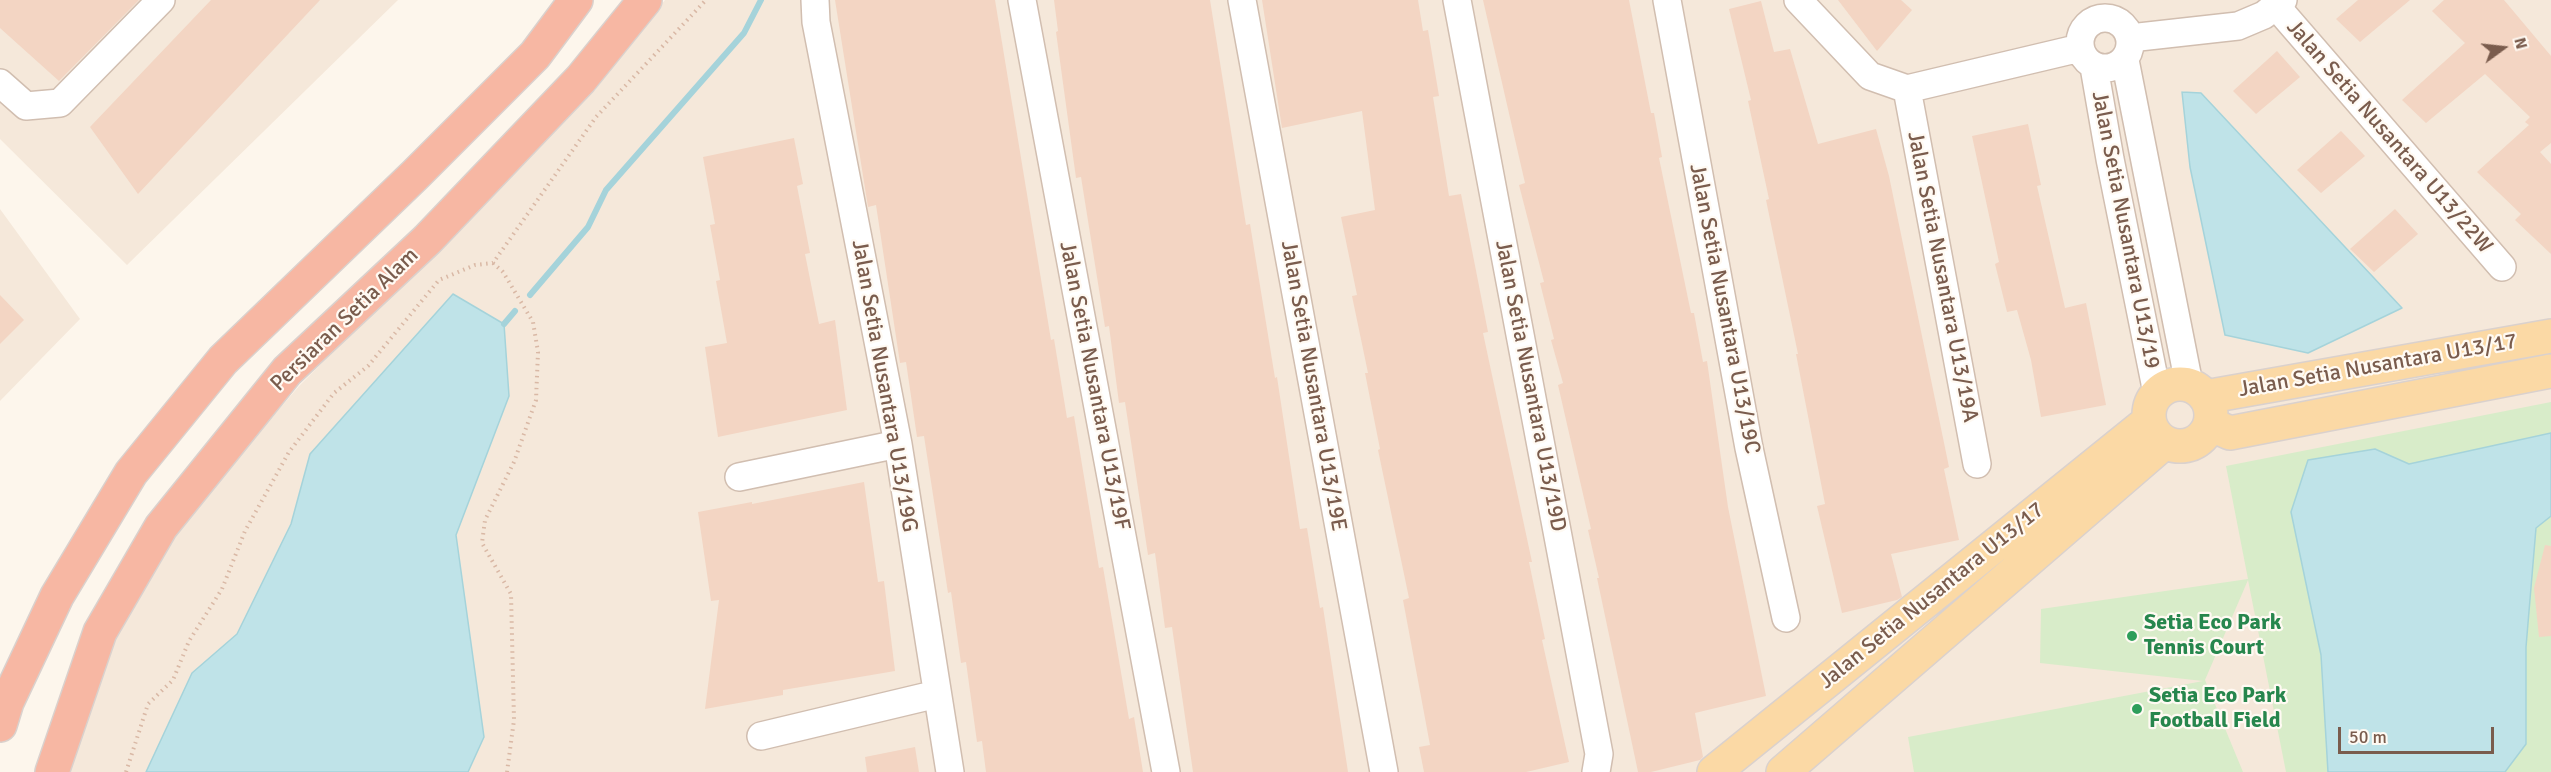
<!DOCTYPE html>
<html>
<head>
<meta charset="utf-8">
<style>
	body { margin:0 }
	#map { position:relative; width:2551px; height:772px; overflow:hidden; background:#fdf6ec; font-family:Signika,sans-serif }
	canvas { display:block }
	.north { position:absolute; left:2473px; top:18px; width:60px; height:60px; -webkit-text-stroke:4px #fffaf3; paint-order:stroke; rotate:75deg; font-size:16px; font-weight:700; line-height:24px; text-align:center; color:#7a5c4d }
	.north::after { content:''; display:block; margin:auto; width:21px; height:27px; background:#7a5c4d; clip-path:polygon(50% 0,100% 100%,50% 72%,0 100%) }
	.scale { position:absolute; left:2338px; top:727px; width:156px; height:27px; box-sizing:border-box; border:3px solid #7a5c4d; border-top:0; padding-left:8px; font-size:18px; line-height:21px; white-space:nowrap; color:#7a5c4d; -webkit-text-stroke:4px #fffaf3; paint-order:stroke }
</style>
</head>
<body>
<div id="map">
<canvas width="2551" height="772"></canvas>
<div class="north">N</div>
<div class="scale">50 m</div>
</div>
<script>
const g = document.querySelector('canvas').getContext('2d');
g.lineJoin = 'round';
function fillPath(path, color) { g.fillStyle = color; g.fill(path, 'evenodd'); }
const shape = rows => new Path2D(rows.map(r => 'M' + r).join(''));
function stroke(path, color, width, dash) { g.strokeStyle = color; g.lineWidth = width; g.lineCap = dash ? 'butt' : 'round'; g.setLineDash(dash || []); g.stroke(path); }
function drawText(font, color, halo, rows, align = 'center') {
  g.font = font + ' Signika,sans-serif'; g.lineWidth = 4.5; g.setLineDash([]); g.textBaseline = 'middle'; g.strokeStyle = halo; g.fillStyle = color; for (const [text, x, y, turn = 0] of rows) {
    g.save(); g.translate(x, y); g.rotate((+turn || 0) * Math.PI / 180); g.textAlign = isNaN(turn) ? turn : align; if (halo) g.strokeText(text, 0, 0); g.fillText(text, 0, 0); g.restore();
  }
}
fillPath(shape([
	[0,0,398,0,127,265,0,139],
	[665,0,2551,0,2551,772,68,772,110,643,172,533,300,385,595,90],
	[0,209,80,319,0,401]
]), '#f5e8da');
fillPath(shape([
	[2551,402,2551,544,2545,618,2551,628,2551,772,2286,772,2248,580,2205,680,2243,772,1914,772,1908,737,2203,681,2040,663,2041,609,2248,579,2226,466]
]), '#d8ecc9');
const water = shape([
	[2182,92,2201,93,2402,308,2308,353,2225,335,2190,167,2182,92],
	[453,294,504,324,509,396,456,535,484,737,468,772,146,772,192,673,237,634,291,524,310,454,453,294],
	[2551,433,2551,516,2536,528,2526,647,2526,744,2505,772,2328,772,2321,655,2291,512,2308,460,2375,449,2409,464,2551,433]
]);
fillPath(water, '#bfe3e8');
stroke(water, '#a5d3da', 1.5);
stroke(shape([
	[530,295,588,227,606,190,744,33,761,0],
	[504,324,515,311]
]), '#a5d3da', 6);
fillPath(shape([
	[0,0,139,0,59,81,0,28],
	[211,0,320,0,138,194,90,127],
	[835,0,995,0,1051,340,1054,339,1067,418,1074,416,1099,568,1103,567,1129,719,1134,717,1143,772,986,772,982,741,977,742,966,662,961,663,951,592,948,593,924,436,917,437,906,362,900,363,876,205,868,207],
	[1054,0,1210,0,1246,225,1250,224,1275,378,1277,377,1300,529,1307,528,1320,608,1323,607,1348,772,1193,772,1172,627,1165,628,1155,553,1148,555,1125,402,1119,403,1109,326,1105,327,1081,177,1076,178,1056,32,1058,31],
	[1262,0,1418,0,1423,31,1428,30,1439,96,1433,97,1449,196,1461,194,1488,332,1483,333,1532,562,1529,562,1545,639,1542,640,1569,762,1526,772,1424,772,1419,747,1430,745,1403,600,1409,598,1378,450,1380,449,1365,373,1368,373,1352,296,1357,295,1341,217,1375,210,1362,111,1282,128],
	[1483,0,1629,0,1651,113,1654,113,1662,157,1659,158,1691,313,1694,313,1703,362,1707,361,1728,507,1766,696,1695,713,1703,757,1700,760,1651,772,1638,772,1597,578,1599,578,1588,530,1591,529,1558,385,1563,383,1551,340,1554,339,1540,283,1544,282,1519,185,1525,183],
	[1838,0,1901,0,1912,10,1877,51],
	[2358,0,2410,0,2360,42,2336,19],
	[2444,0,2504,0,2551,56,2551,143,2540,152,2551,164,2551,254,2515,220,2521,214,2477,172,2529,125,2525,122,2530,117,2485,74,2426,123,2402,100,2465,43,2432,11],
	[1761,1,1774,52,1790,49,1818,144,1876,129,1889,176,1949,467,1944,469,1959,540,1891,554,1902,597,1897,600,1842,613,1817,506,1825,504,1796,354,1798,354,1766,200,1769,199,1748,101,1751,100,1729,9],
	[2277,51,2300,77,2256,114,2233,91],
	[2028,124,2041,185,2037,186,2065,308,2086,303,2106,405,2041,417,2031,360,2017,310,2007,312,1995,264,1999,262,1972,136],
	[2341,131,2365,156,2321,193,2297,170],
	[794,138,803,184,797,186,810,253,805,254,819,324,835,320,847,410,718,437,705,347,727,343,716,281,720,280,710,225,715,224,703,157],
	[2395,209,2418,234,2374,272,2350,249],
	[0,295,24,320,0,344],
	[864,482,878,582,884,581,895,671,783,690,783,695,705,709,719,600,711,601,698,512,752,502,752,504],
	[2545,545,2551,546,2551,636,2539,637,2534,588],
	[915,747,919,772,867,772,865,757]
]), '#f3d5c3');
const minor = shape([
	[815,0,816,22,898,444,950,772],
	[1022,0,1166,772],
	[1242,0,1384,772],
	[1457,0,1599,754,1596,772],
	[1667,0,1749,448,1786,618],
	[1798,0,1870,76,1907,89,2080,48],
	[2276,6,2502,267],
	'2080 43a25 25 0 1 1 50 0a25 25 0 1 1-50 0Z',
	[2130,38,2238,26,2264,15,2283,0],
	[2125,60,2189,384],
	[2094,67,2110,159,2157,393],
	[0,83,26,106,60,103,161,0],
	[1907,89,1977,464],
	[739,477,898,444],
	[761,736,937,694]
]);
const major = shape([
	'2149 415a31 31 0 1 1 62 0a31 31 0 1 1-62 0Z',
	[2205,397,2551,336],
	[2210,424,2230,433,2551,371],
	[1714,772,2149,421],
	[1783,772,2165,442]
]);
const highway = shape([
	[0,725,7,702,57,596,131,473,223,360,415,175,535,55,576,0],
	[52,772,100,632,161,527,287,371,427,240,581,79,645,0]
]);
stroke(minor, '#d1beb0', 30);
stroke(major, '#dad1cd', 36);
stroke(highway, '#dad1cd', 36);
stroke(shape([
	[493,263,503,272,533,322,538,352,536,400,514,462,485,520,482,543,511,594,514,720,507,772],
	[126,772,148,704,173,680,189,641,222,589,245,531,289,452,334,393,368,366,439,280,475,265,493,263,596,117,706,0]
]), '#d9b8a5', 4, [1.5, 4.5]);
stroke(minor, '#fff', 27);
stroke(major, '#fbd9a5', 33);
stroke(highway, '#f7b7a3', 33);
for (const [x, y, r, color] of [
	[2132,636,6,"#2e9e5b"],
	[2137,709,6,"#2e9e5b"]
]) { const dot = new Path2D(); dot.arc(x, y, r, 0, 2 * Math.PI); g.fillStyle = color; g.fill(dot); stroke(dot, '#fffaf3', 2); }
drawText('22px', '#7a5c4d', '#fffaf3', [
	["Jalan Setia Nusantara U13/22W",2389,137,49],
	["Jalan Setia Nusantara U13/19",2125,230,79],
	["Jalan Setia Nusantara U13/19A",1942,277,79],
	["Jalan Setia Nusantara U13/19C",1724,309,79],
	["Persiaran Setia Alam",345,320,-44],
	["Jalan Setia Nusantara U13/17",2378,366,-10],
	["Jalan Setia Nusantara U13/19G",884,386,80],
	["Jalan Setia Nusantara U13/19F",1094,386,79],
	["Jalan Setia Nusantara U13/19E",1313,386,80],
	["Jalan Setia Nusantara U13/19D",1530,386,79],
	["Jalan Setia Nusantara U13/17",1932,596,-39]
]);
drawText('bold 22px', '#27864d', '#fffaf3', [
	["Setia Eco Park",2144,623],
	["Tennis Court",2144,648],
	["Setia Eco Park",2149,696],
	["Football Field",2149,721]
], 'left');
</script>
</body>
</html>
